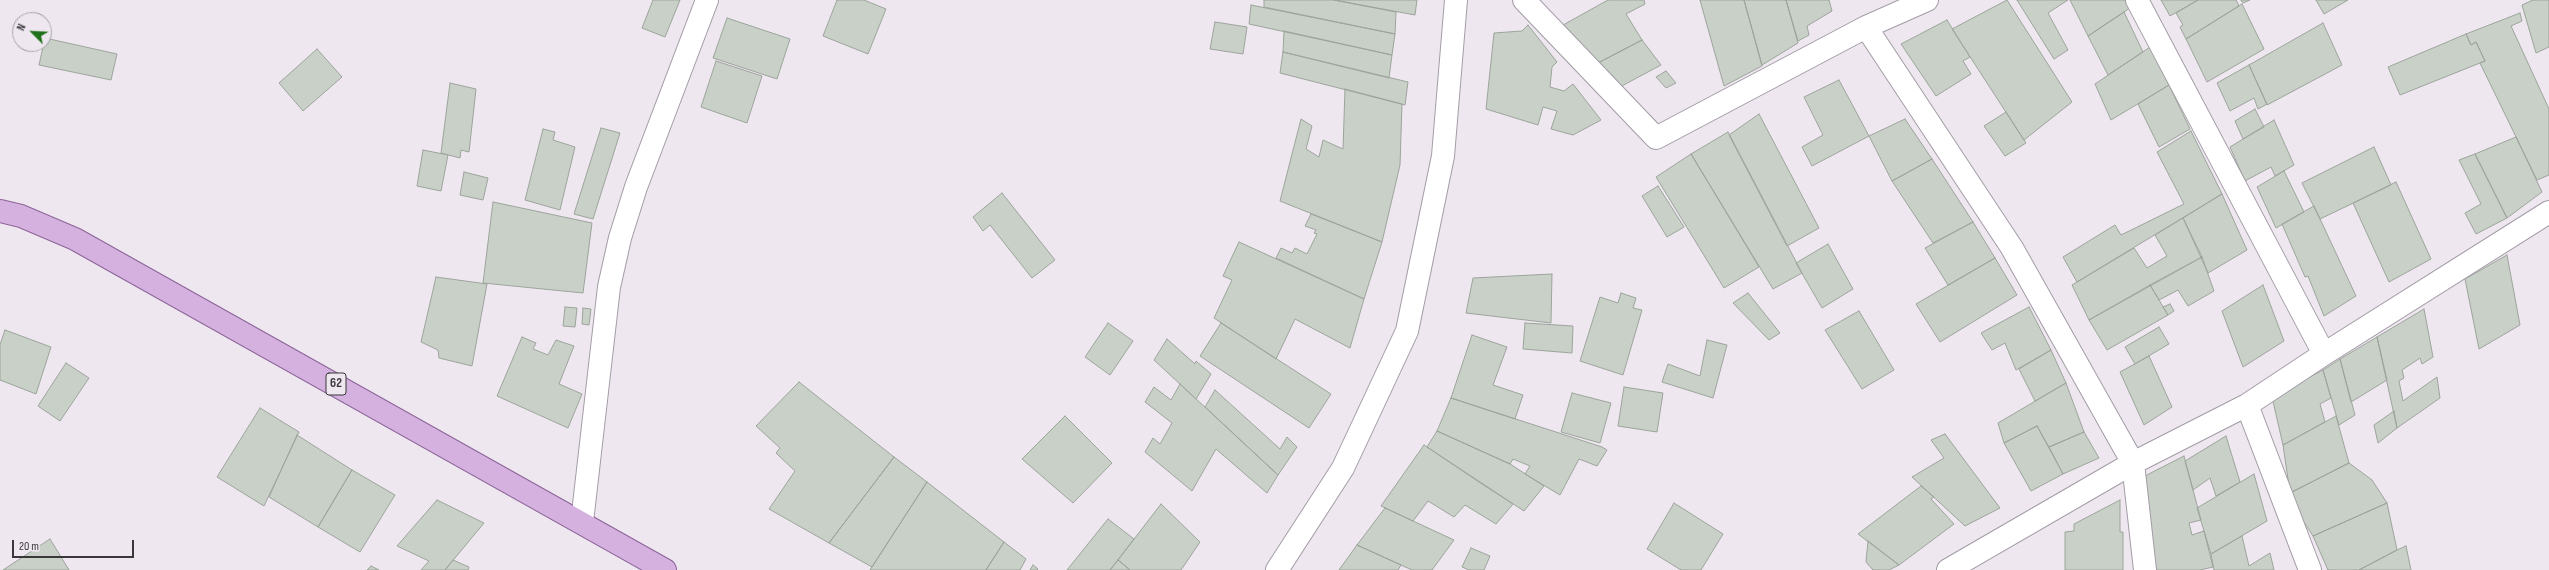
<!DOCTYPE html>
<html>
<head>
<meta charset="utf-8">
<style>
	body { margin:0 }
	#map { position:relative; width:2549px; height:570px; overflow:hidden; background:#eee7f0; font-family:"Sofia Sans Condensed",sans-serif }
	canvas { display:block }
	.north { position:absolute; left:12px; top:12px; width:40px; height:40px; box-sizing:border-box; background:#eee7f0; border:1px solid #a6a1a8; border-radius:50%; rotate:294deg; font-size:11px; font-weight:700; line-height:16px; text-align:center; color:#3a373b }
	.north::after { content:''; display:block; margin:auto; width:14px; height:18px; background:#1f721b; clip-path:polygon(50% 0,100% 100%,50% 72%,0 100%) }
	.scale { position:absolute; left:12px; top:540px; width:122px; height:18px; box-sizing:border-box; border:2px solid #3a373b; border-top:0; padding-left:5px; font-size:12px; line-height:14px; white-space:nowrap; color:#3a373b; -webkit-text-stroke:3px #eee7f0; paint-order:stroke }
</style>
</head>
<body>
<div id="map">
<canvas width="2549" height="570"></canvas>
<div class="north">N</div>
<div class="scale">20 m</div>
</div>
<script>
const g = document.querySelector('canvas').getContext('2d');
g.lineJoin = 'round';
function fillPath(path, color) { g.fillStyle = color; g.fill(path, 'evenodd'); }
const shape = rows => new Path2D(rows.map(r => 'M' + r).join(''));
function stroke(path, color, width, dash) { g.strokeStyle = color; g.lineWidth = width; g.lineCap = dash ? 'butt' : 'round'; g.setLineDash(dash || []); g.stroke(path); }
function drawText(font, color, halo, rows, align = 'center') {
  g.font = font + ' "Sofia Sans Condensed",sans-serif'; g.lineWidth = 3; g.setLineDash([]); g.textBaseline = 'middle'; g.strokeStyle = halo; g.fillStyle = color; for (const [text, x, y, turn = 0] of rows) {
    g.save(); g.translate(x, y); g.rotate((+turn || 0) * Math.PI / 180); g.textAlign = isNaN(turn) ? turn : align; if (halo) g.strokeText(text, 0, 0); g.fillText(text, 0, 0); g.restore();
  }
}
const building = shape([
	[653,0,680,0,665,37,642,28,653,0],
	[837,0,864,0,886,9,868,54,823,36,837,0],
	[1264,0,1334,0,1396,12,1395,34,1264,7,1264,0],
	[1334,0,1417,0,1415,15,1334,0],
	[1608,0,1644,0,1645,4,1626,14,1642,40,1596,64,1563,25,1608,0],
	[1700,0,1744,0,1762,66,1724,86,1700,0],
	[1744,0,1786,0,1798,43,1762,65,1744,0],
	[1786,0,1829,0,1832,11,1807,26,1809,35,1798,41,1786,0],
	[2007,0,2072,102,2024,140,1952,29,2007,0],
	[2017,0,2068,0,2048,13,2068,50,2054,59,2017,0],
	[2070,0,2125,0,2130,8,2088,36,2070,0],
	[2161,0,2198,0,2170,16,2161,0],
	[2198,0,2236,0,2239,6,2186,39,2180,27,2183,25,2176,13,2198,0],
	[2241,0,2250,0,2243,3,2241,0],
	[2316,0,2348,0,2324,14,2316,0],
	[2533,0,2549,0,2549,47,2536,53,2522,5,2533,0],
	[2242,4,2264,49,2207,82,2186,39,2242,4],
	[1251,5,1395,34,1392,55,1249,24,1251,5],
	[2124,12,2143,52,2108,75,2088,36,2124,12],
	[2520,13,2522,21,2511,26,2549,109,2549,175,2537,180,2480,63,2485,61,2476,42,2471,45,2466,34,2520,13],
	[727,18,790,39,777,79,713,58,727,18],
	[1947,20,1970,57,1963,61,1971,74,1936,96,1901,44,1947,20],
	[1215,22,1247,27,1243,54,1210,49,1215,22],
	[2323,23,2342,65,2267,105,2249,65,2323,23],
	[1528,25,1557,62,1552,67,1550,87,1564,91,1573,84,1601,120,1573,135,1551,129,1557,111,1543,107,1538,125,1486,109,1494,33,1522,31,1528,25],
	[1284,31,1392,55,1389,78,1283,52,1284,31],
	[2466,34,2471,45,2476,42,2485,61,2400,95,2388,67,2466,34],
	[45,38,117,54,111,80,39,65,45,38],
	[1642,40,1661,65,1618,88,1598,63,1642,40],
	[2150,47,2169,85,2111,120,2095,84,2150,47],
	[317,49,342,77,303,111,279,83,317,49],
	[1283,52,1408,82,1405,105,1280,73,1283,52],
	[716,61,762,76,747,123,701,107,716,61],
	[2249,65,2267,104,2258,109,2254,98,2230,111,2217,83,2249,65],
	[1666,71,1676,83,1666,88,1656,77,1666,71],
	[1839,80,1869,136,1812,166,1802,147,1823,135,1804,97,1839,80],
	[450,83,476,89,469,152,461,150,460,158,441,153,450,83],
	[2169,85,2190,129,2159,147,2138,104,2169,85],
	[1345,89,1402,104,1400,165,1382,242,1280,201,1301,119,1312,126,1306,149,1319,157,1323,140,1343,149,1345,89],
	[2255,109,2264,127,2243,139,2235,121,2255,109],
	[2006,112,2026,143,2005,156,1984,126,2006,112],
	[1759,114,1819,228,1787,246,1729,135,1759,114],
	[1905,119,1932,159,1892,181,1869,136,1905,119],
	[2274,120,2294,165,2275,176,2271,167,2245,181,2230,147,2274,120],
	[601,128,620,133,593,219,574,214,601,128],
	[543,129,555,132,553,140,575,147,560,210,525,200,543,129],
	[2191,131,2222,194,2077,282,2063,257,2115,225,2121,235,2184,204,2157,152,2191,131],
	[1728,132,1802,273,1773,289,1691,154,1728,132],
	[2516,137,2542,192,2507,218,2475,154,2516,137],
	[2374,147,2391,185,2320,219,2302,183,2374,147],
	[423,150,448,155,441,191,417,186,423,150],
	[1691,154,1759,267,1724,288,1656,177,1691,154],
	[2475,154,2507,218,2476,234,2465,213,2481,204,2459,160,2475,154],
	[1932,159,1973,222,1933,243,1892,181,1932,159],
	[2284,171,2304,212,2276,228,2257,187,2284,171],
	[464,172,488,178,483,200,460,195,464,172],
	[2396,182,2431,259,2389,282,2353,203,2396,182],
	[1658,186,1684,227,1667,237,1642,196,1658,186],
	[1002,193,1055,260,1032,278,990,225,983,231,973,217,1002,193],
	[2222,194,2247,250,2208,273,2183,218,2222,194],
	[493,202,592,223,583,293,483,283,493,202],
	[2314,206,2356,296,2324,316,2308,276,2305,277,2282,224,2314,206],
	[1311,214,1382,242,1364,299,1276,258,1281,248,1292,253,1295,248,1307,254,1317,234,1314,233,1316,230,1305,226,1311,214],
	[2183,218,2202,257,2089,320,2072,285,2134,248,2147,268,2167,256,2155,235,2183,218],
	[1973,222,1995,258,1948,285,1925,248,1973,222],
	[1239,242,1364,299,1350,348,1295,319,1276,359,1214,318,1232,280,1223,276,1239,242],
	[1828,244,1853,289,1822,308,1796,263,1828,244],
	[2507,255,2520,325,2479,349,2465,279,2507,255],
	[2202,257,2214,291,2188,306,2178,290,2159,300,2150,285,2202,257],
	[1995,258,2017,295,1940,342,1916,304,1995,258],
	[1552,274,1551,323,1466,313,1473,278,1552,274],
	[436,277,487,284,472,366,439,358,438,350,421,342,436,277],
	[2150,285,2168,315,2107,350,2089,320,2150,285],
	[2263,285,2284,341,2243,367,2222,311,2263,285],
	[1621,293,1636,298,1633,308,1642,310,1623,375,1580,361,1600,297,1618,303,1621,293],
	[1748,293,1780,333,1769,340,1733,303,1748,293],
	[2170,304,2174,311,2168,315,2163,307,2170,304],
	[565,307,577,308,575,327,563,326,565,307],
	[2029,307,2051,350,2016,370,2005,343,1992,350,1981,333,2029,307],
	[583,308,591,309,589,325,582,324,583,308],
	[2424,309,2433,357,2422,364,2420,358,2402,370,2404,378,2399,381,2403,401,2437,377,2440,398,2397,428,2377,337,2424,309],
	[1859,311,1894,370,1862,389,1825,330,1859,311],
	[1108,323,1133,341,1110,375,1085,357,1108,323],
	[1221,323,1331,394,1309,428,1200,356,1221,323],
	[1525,323,1573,326,1572,353,1523,349,1525,323],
	[2159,327,2169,344,2135,364,2125,347,2159,327],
	[5,330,51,347,36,394,0,380,0,345,5,330],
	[1472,335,1507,347,1493,385,1523,395,1515,419,1451,398,1472,335],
	[522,337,536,343,533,349,548,355,556,340,574,346,559,384,582,394,568,428,497,396,522,337],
	[2377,337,2387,380,2351,402,2340,359,2377,337],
	[1167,339,1195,364,1196,361,1211,374,1196,399,1154,360,1167,339],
	[1707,340,1727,345,1713,398,1662,382,1668,364,1700,376,1707,340],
	[2051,350,2066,383,2035,401,2019,369,2051,350],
	[2149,356,2172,407,2144,425,2120,372,2149,356],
	[2340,359,2355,415,2339,425,2323,370,2340,359],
	[66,363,89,378,60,421,38,406,66,363],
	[2323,370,2331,398,2320,404,2325,422,2283,445,2272,397,2323,370],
	[799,382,894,457,829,543,769,509,795,471,776,453,780,448,756,426,799,382],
	[2066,383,2084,432,2049,447,2037,426,2004,443,1998,423,2066,383],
	[1180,384,1278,475,1267,493,1216,449,1192,491,1145,452,1153,438,1160,444,1172,423,1145,402,1154,387,1171,400,1180,384],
	[1624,387,1663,393,1657,432,1618,426,1624,387],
	[1215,390,1280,449,1287,437,1297,447,1278,475,1205,407,1215,390],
	[1572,393,1611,403,1600,443,1561,432,1572,393],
	[1451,398,1602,447,1607,450,1597,466,1579,459,1560,495,1525,474,1530,466,1513,459,1510,464,1437,431,1451,398],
	[260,408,299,432,264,506,217,477,260,408],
	[2394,411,2397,428,2378,443,2374,425,2394,411],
	[1065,416,1112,463,1073,503,1022,459,1065,416],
	[2336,416,2349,463,2290,493,2283,445,2336,416],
	[2037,426,2063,474,2031,491,2004,443,2037,426],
	[1437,431,1510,464,1544,486,1524,511,1427,447,1437,431],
	[2084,432,2099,458,2063,474,2049,447,2084,432],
	[1945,434,2000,508,1965,526,1912,477,1944,458,1931,440,1945,434],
	[297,435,352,470,318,527,269,497,297,435],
	[2226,436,2240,482,2216,496,2210,478,2193,490,2185,461,2226,436],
	[1424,445,1482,484,1513,504,1496,524,1465,505,1454,517,1428,501,1413,521,1381,506,1424,445],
	[2184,456,2201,520,2189,523,2192,535,2204,531,2213,567,2200,570,2151,570,2141,478,2184,456],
	[894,457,927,482,872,567,829,543,894,457],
	[2349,463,2372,480,2387,503,2313,536,2286,495,2349,463],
	[352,470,395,495,360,552,318,527,352,470],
	[2254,474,2267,521,2211,554,2197,508,2254,474],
	[927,482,1004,542,986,570,870,570,927,482],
	[1921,486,1934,497,1931,499,1954,524,1899,565,1858,534,1921,486],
	[437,500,484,523,445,570,421,570,429,561,397,546,437,500],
	[2120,500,2120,532,2123,532,2123,570,2065,570,2065,532,2074,531,2074,524,2120,500],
	[1674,503,1723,534,1701,570,1681,570,1647,549,1674,503],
	[2387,503,2397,550,2359,570,2328,570,2313,536,2387,503],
	[1161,504,1200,542,1181,570,1130,570,1118,560,1161,504],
	[1385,508,1454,540,1432,570,1412,570,1357,545,1385,508],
	[1108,519,1134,539,1110,570,1067,570,1108,519],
	[2242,536,2249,566,2270,553,2274,570,2214,570,2211,554,2242,536],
	[50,539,69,570,3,570,50,539],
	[1868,541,1899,565,1889,570,1873,570,1866,562,1868,541],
	[1004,542,1026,559,1020,570,986,570,1004,542],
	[1357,545,1401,565,1398,570,1339,570,1357,545],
	[2406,546,2411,570,2359,570,2397,550,2406,546],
	[1471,548,1490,556,1484,570,1469,570,1462,567,1471,548],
	[453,560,469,567,468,570,445,570,453,560],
	[1118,560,1130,570,1110,570,1118,560],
	[1033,565,1038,569,1037,570,1030,570,1033,565],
	[371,566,379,570,367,570,371,566]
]);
fillPath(building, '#c8d0c7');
stroke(building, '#9ca49b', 1);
const minor = shape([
	[1524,0,1656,138,1866,27,1927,0],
	[2137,0,2324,354],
	[1866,27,2012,248,2133,463,2145,570],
	[2247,405,2310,570],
	[582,522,609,287,620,238,636,187,707,0],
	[1277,570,1343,468,1407,331,1443,156,1456,0],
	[1948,570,2133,463,2247,405,2324,354,2549,212]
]);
const primary = shape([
	[0,211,21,216,75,239,665,570]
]);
stroke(minor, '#a39ca6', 24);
stroke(primary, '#8c6498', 24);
stroke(minor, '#fff', 22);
stroke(primary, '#d4b1df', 22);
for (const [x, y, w] of [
	[336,384,20]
]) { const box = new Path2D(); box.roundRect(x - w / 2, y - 11, w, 22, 3); g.fillStyle = '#eee7f0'; g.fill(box); stroke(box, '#3a373b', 1); }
drawText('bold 13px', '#3a373b', null, [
	["62",336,384]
]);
</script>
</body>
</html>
